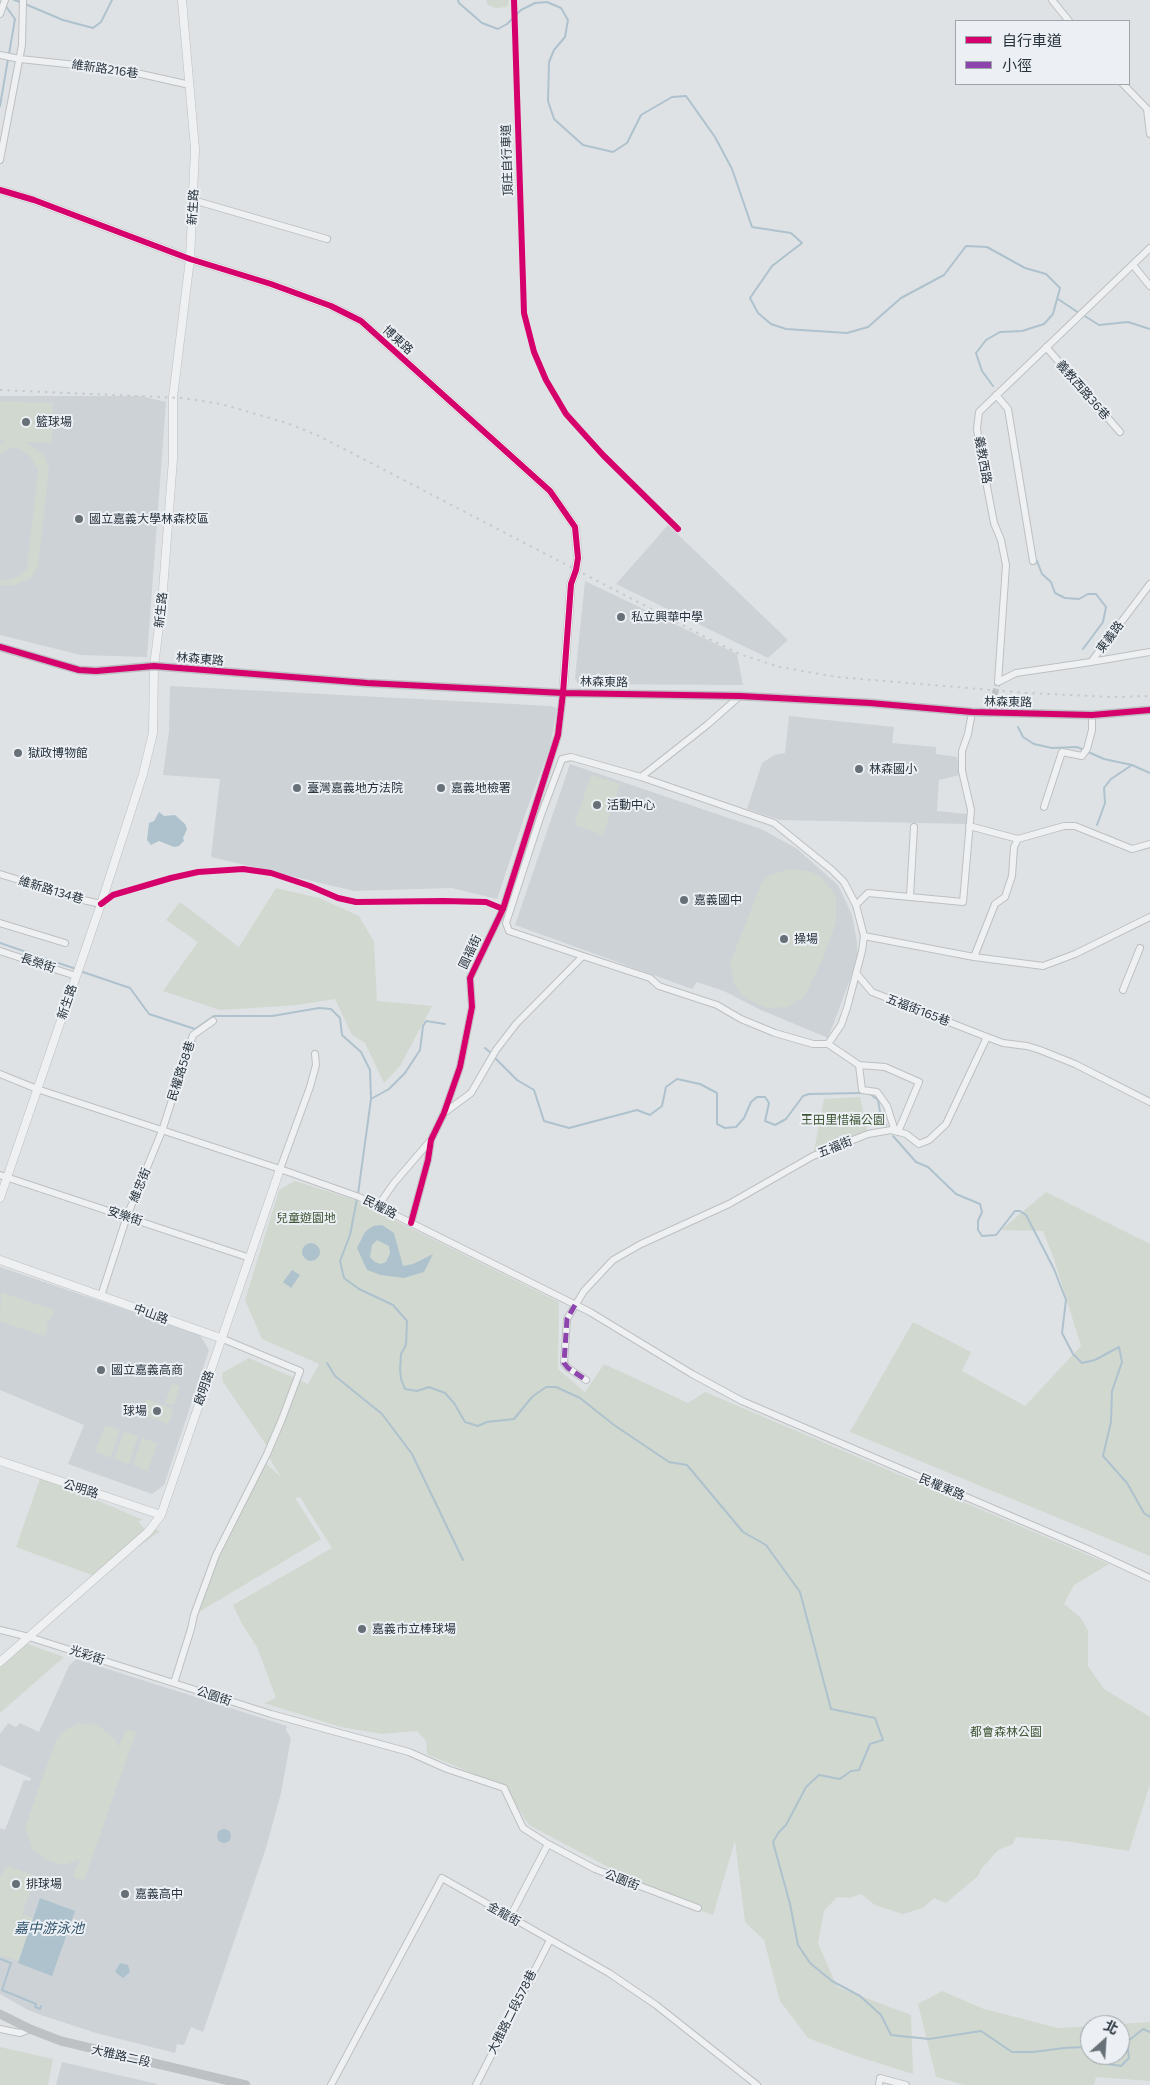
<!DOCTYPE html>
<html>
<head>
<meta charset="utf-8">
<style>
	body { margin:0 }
	#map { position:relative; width:1150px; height:2085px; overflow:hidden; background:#dfe2e4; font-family:Commissioner,"Noto Sans TC",sans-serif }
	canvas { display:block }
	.legend { position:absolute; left:955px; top:20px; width:175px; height:65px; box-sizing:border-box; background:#ecf0f4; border:1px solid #9da4aa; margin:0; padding:6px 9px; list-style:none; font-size:15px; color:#27323c }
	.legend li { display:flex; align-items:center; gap:10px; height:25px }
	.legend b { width:25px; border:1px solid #9da4aa }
	.north { position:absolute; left:1080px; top:2015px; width:50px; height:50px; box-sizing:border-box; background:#ecf0f4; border:1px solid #9da4aa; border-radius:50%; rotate:26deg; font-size:14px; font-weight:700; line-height:20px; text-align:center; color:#27323c }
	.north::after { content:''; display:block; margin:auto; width:18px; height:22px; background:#677077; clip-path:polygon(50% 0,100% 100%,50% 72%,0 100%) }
</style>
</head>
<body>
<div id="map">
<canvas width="1150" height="2085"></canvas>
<ul class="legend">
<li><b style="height:6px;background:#d6006c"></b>自行車道</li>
<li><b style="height:6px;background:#8e44ad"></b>小徑</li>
</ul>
<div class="north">北</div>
</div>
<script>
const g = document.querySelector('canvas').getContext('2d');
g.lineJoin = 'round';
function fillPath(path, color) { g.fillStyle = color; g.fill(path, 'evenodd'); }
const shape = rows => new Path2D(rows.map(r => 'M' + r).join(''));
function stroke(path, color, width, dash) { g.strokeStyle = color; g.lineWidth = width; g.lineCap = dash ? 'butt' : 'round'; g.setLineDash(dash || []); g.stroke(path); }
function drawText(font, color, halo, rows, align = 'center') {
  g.font = font + ' Commissioner,"Noto Sans TC",sans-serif'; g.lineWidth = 4; g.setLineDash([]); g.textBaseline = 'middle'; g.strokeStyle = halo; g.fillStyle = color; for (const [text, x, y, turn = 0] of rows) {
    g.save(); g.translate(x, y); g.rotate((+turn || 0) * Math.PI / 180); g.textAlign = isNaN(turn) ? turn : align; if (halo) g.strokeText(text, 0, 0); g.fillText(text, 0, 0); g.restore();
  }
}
fillPath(shape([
	[0,396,140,396,166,402,147,657,81,655,0,635],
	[668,525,788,640,768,658,616,584],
	[585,581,737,654,743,685,578,684,575,678],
	[170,686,551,706,557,708,550,747,526,812,497,899,452,888,354,891,211,857,220,779,163,775,169,731],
	[789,716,894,727,892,743,936,747,936,754,957,757,960,775,939,780,937,811,967,814,967,824,780,820,747,809,762,763,774,755,785,753],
	[570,764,761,829,796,848,838,885,852,915,857,942,857,961,828,1038,761,1010,724,991,697,982,692,989,515,925],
	[0,1267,200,1335,209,1350,164,1485,152,1494,68,1464,84,1425,0,1390],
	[76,1659,287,1726,286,1730,291,1738,281,1793,266,1848,203,2032,191,2027,184,2045,177,2044,175,2053,96,2033,44,2016,28,2010,0,1994,0,1828,5,1830,24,1780,30,1781,31,1778,0,1765,0,1734,8,1723,16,1727,20,1723,39,1732,69,1666],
	[62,2062,157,2084,157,2085,56,2085]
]), '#cdd2d7');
fillPath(shape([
	[486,0,509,0,507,7,496,8,488,5],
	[0,401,53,403,52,443,26,442,44,454,49,469,38,567,32,577,14,586,0,585,0,580,4,581,21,575,27,568,38,470,29,455,17,448,11,447,0,455,0,444,5,441,0,440],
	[591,775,620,784,603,835,574,825],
	[789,869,812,872,821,877,831,889,836,899,836,922,823,958,805,996,788,1007,767,1008,751,1001,739,992,733,981,730,963,762,882,769,875],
	[276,888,319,898,359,916,374,942,377,1001,432,1006,400,1066,384,1083,365,1043,352,1035,335,999,297,1005,220,1010,163,991,198,942,166,920,180,902,239,947],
	[860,1097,868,1134,813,1156,824,1099],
	[295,1181,352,1199,559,1302,558,1369,585,1392,604,1364,688,1403,705,1392,1109,1564,1074,1585,1064,1604,1081,1618,1088,1631,1088,1666,1104,1689,1150,1717,1150,1784,1129,1851,1065,1841,1016,1837,1013,1844,998,1850,982,1868,978,1876,946,1903,934,1898,923,1908,903,1914,875,1905,861,1894,849,1898,837,1897,824,1911,818,1943,837,1987,911,2015,913,2074,853,2055,808,2038,780,2001,764,1940,745,1922,735,1841,713,1915,663,1896,529,1825,504,1787,427,1754,426,1741,417,1731,382,1734,341,1727,264,1703,276,1698,257,1647,242,1624,233,1605,332,1548,300,1497,295,1498,321,1539,194,1615,220,1548,263,1461,281,1477,267,1454,269,1449,223,1382,222,1373,249,1358,308,1384,319,1364,262,1339,245,1300,279,1190],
	[1046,1192,1150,1244,1150,1556,850,1432,913,1322,971,1352,962,1371,1025,1406,1081,1346,1054,1259,1043,1231,1001,1230],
	[1,1292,55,1310,51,1320,46,1322,48,1326,45,1336,0,1321],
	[172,1384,180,1386,174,1405,165,1403],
	[146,1399,174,1409,168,1424,141,1414],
	[105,1425,120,1430,110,1458,95,1452],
	[124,1431,138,1436,129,1464,114,1459],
	[142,1438,157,1443,148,1471,133,1465],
	[41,1476,143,1520,138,1521,147,1532,151,1528,160,1531,97,1577,16,1547],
	[25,1643,64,1657,0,1713,0,1665],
	[81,1723,95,1725,102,1728,116,1740,119,1747,126,1729,136,1732,84,1881,73,1877,79,1860,63,1865,45,1859,32,1849,25,1827,56,1740,67,1728],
	[9,1866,36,1876,22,1914,33,1918,19,1961,0,1955,0,1878,4,1868],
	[942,1991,984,2009,1058,2028,1090,2026,1090,2055,1120,2055,1120,2025,1107,2025,1150,2022,1150,2081,1096,2077,1094,2085,965,2085,936,2077,918,2004],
	[0,2047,53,2059,48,2085,0,2085]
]), '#d1d8cf');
fillPath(shape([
	[159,812,164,816,175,815,185,824,187,829,183,838,184,841,179,846,174,847,159,841,151,845,147,840,149,823,154,821],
	[382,1225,394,1233,403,1266,413,1264,433,1254,424,1272,404,1278,381,1275,367,1270,357,1248,365,1232,373,1226],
	[377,1240,389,1246,390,1253,386,1262,381,1264,375,1262,370,1257,372,1245],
	'302 1252a9 9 0 1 1 18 0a9 9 0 1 1-18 0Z',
	[292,1270,300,1275,291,1288,283,1282],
	'217 1836a7 7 0 1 1 14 0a7 7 0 1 1-14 0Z',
	[40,1898,75,1911,52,1976,18,1963],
	[120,1963,128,1965,130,1972,123,1978,115,1972]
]), '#aec2ce');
stroke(shape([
	[14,0,20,2],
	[458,0,459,3,482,23,498,29,507,24,521,10,535,3,547,2,561,8,568,20,565,37,554,50,549,62,548,101,554,119,583,145,613,152,627,143,641,115,672,97,686,96,715,137,732,169,752,227,791,233,802,243,772,266,750,298,758,313,771,324,786,329,847,333,868,327,901,298,944,275,966,246,987,247,1025,268,1046,274,1060,288,1053,314,1044,324,1022,331,1000,332,986,340,976,353,982,371,993,386],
	[25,4,63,20,93,28,101,22,112,0],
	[5,5,15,19,9,54],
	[0,106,8,59],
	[1058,299,1079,313],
	[1083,315,1099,325,1128,322,1150,329],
	[1037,561,1042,574,1051,582,1055,593,1065,598,1079,599,1088,594,1096,594,1106,607,1103,622,1083,649],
	[1018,727,1023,737,1034,744,1052,748,1077,747,1104,759,1132,765,1150,773],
	[1097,825,1105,803,1104,788,1111,779,1132,765],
	[0,943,76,969],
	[80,971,130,988,149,1014,195,1029,214,1016,272,1016,319,1008,331,1009,340,1018,342,1035,361,1052,370,1070,371,1099,358,1194],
	[485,1048,491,1053],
	[494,1057,517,1080,534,1090,544,1121,569,1128,637,1110,650,1115,662,1106,666,1087,677,1079,700,1084,717,1093,717,1124,725,1128,736,1127,744,1118,751,1102,757,1097,765,1097,769,1103,765,1121,775,1125,786,1119,803,1096,809,1094,863,1093],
	[870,1094,878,1100,881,1118,886,1125],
	[371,1099,389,1089,405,1073,420,1050,423,1026,426,1021,445,1024],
	[893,1136,916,1162,928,1167,956,1194,980,1204,982,1212,978,1221,978,1230,982,1236,996,1235,1015,1211,1020,1211,1026,1215,1054,1269,1066,1300,1062,1333,1073,1354,1082,1363,1095,1360,1119,1347,1122,1362,1112,1391,1111,1422,1103,1456,1127,1483,1144,1513,1150,1517],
	[357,1199,350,1235,340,1261,344,1278,359,1289,393,1305,407,1321,406,1345,401,1354,400,1369,401,1379,405,1389,417,1391,429,1387,445,1393,454,1403,465,1422,478,1426,487,1422,514,1419,532,1397,546,1387,556,1387,580,1398,614,1425,669,1462,687,1465,743,1532,766,1545,800,1592,831,1709,875,1718,883,1740,870,1744,859,1770,851,1771,840,1779,819,1775,806,1787,786,1825,779,1832,773,1842,790,1904,798,1945,810,1963,832,1981,860,1996,881,2015,891,2035,929,2039,981,2031,1012,2052,1033,2052,1064,2048,1084,2047,1090,2051],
	[327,1363,335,1376,382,1414,412,1454,463,1560],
	[0,1959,11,1963,2,1990,36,2004,35,2007,40,2009,41,2006],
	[1095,2055,1108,2064,1121,2066,1129,2058,1127,2042,1143,2029,1150,2032]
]), '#aec2ce', 2);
stroke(shape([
	[990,712,998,682]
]), '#babfc2', 6, [6, 3]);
const minor = shape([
	[1052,0,1069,21],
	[0,14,5,0],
	[0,55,20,59,123,70,190,85],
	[1123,84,1150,112],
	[1147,109,1150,134],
	[0,160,22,45,23,0],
	[193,200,327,239],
	[1133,265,1150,286],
	[1046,347,1120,432],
	[996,395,1008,409,1033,561],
	[1091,662,1150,652],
	[998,682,1006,565,1001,540,994,523,981,455,977,429,979,412,1150,248],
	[998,682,1016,673,1091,662,1150,584],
	[641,777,707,725,740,696],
	[1044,807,1062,752,1082,756,1087,749,1092,730,1092,715],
	[969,826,1018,839,1064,826,1075,826,1132,849,1150,844],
	[0,874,83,900,101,904],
	[910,896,914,827],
	[856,905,868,893,963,902,971,810,962,771,962,751,968,734,972,712],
	[0,923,65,943],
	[0,951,76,976],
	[583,956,650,978,659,986,717,1005,741,1019,775,1033,813,1044,828,1044,841,1025,847,1008,862,951,864,936,974,957,1043,966,1075,954,1150,917],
	[974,957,995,904,1005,897,1012,876,1014,847,1018,839],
	[856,973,872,992,987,1037],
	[1123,990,1140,948],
	[828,1044,859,1065,862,1090,877,1092,887,1106,895,1131],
	[859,1065,885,1067,919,1082,898,1132],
	[0,1074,37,1089,280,1169,359,1197,590,1312,692,1374,742,1401,1090,1550,1150,1578],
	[444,1113,471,1093,496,1050,516,1024,583,956,509,931,506,923,541,815,562,759,571,757,641,777,774,823,832,870,844,882,856,905,864,936],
	[280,1169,310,1087,316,1065,315,1054],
	[0,1175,250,1258],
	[378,1206,394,1183,430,1141],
	[411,1223,428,1160,431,1140,444,1113,460,1067,472,1007,470,978,503,909,558,735,563,693],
	[101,1296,127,1216,162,1131,193,1035,213,1021],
	[586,1380,568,1368,564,1363,567,1319,584,1291,613,1260,641,1244,729,1204,813,1156,868,1134,891,1130,906,1134,919,1144,929,1140,946,1124,987,1037,1003,1043,1027,1046,1040,1050,1075,1064,1150,1102],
	[0,1630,29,1637,271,1714,409,1752,447,1769,504,1788,523,1828,548,1844,595,1869,698,1908],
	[174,1683,191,1629,194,1615,216,1555,267,1454,282,1419,300,1371,223,1339],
	[510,1917,548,1844],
	[0,2029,20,2033,30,2029],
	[331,2085,442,1878,609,1973,656,2005,757,2085],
	[476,2085,550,1940],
	[879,2085,880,2078,906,2085]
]);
const tertiary = shape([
	[0,190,34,200,190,259,271,284,331,306,361,321,550,491,575,527,578,558,576,570,571,584,563,693],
	[0,1198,101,904,143,774,153,733,154,666,162,603,173,459,173,397,190,259,195,149,182,0],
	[0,1260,223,1339],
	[0,1461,161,1515],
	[0,1662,148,1532,161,1515,280,1169]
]);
stroke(minor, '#bdc0c2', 8);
stroke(tertiary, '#bdc0c2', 9);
stroke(minor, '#eef0f1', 6);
stroke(tertiary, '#eef0f1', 8);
stroke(shape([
	[0,647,79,670,96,671,154,666,367,683,563,693,740,696,870,703,972,712,1092,715,1150,710],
	[0,2014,30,2029,61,2041,246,2085]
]), '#bdc1c4', 9);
stroke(shape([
	[0,390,183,398,221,404,287,423,319,436,711,640,742,655,780,667,837,677,1027,693,1112,697,1150,696]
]), '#c7cacc', 2, [2.5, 5]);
stroke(shape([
	[575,1305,567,1319,564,1363,568,1368,586,1380]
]), '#8e44ad', 5, [10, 5]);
stroke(shape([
	[514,0,524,313,534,352,546,380,566,414,603,455,678,529],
	[0,190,34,200,190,259,271,284,331,306,361,321,550,491,575,527,578,558,576,570,571,584,563,693,558,735,503,909,470,978,472,1007,460,1067,444,1113,431,1140,428,1160,411,1223],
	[0,647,79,670,96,671,154,666,367,683,563,693,740,696,870,703,972,712,1092,715,1150,710],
	[101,904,113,895,171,878,198,872,243,869,271,873,310,886,338,898,356,902,443,901,486,902,503,909]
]), '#d6006c', 6);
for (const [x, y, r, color] of [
	[26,422,5,"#677077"],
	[79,519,5,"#677077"],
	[621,617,5,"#677077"],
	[18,753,5,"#677077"],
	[859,769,5,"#677077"],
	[297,788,5,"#677077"],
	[441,788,5,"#677077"],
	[597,805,5,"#677077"],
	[684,900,5,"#677077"],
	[784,939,5,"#677077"],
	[101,1370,5,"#677077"],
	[157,1411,5,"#677077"],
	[362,1629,5,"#677077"],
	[16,1884,5,"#677077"],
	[125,1894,5,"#677077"]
]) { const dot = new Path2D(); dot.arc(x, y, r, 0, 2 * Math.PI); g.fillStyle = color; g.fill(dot); stroke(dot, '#ecf0f4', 2); }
drawText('12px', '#27323c', '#ecf0f4', [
	["維新路216巷",105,69,8],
	["頂庄自行車道",507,160,-92],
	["新生路",193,207,-87],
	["博東路",398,340,42],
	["義教西路36巷",1083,390,49],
	["義教西路",983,460,80],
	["新生路",161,610,-84],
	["東義路",1110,637,-53],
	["林森東路",200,659,5],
	["林森東路",604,682,1],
	["林森東路",1008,702,1],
	["維新路134巷",51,890,17],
	["圓福街",470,952,-65],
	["長榮街",38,963,18],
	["新生路",67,1002,-71],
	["五福街165巷",918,1010,21],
	["民權路58巷",181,1071,-72],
	["五福街",835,1147,-22],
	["維忠街",140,1185,-68],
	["民權路",380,1207,27],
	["安樂街",125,1216,18],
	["中山路",151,1314,20],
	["啟明路",204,1388,-71],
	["民權東路",942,1487,23],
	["公明路",81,1489,17],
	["光彩街",87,1655,18],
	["公園街",214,1696,18],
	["公園街",622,1880,21],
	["金龍街",504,1914,29],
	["大雅路二段578巷",512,2012,-63],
	["大雅路二段",121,2056,13]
]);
drawText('12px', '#27323c', '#ecf0f4', [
	["籃球場",36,422],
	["國立嘉義大學林森校區",89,519],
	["私立興華中學",631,617],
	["獄政博物館",28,753],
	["林森國小",869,769],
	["臺灣嘉義地方法院",307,788],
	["嘉義地檢署",451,788],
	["活動中心",607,805],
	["嘉義國中",694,900],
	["操場",794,939],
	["國立嘉義高商",111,1370],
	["球場",147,1411,"right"],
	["嘉義市立棒球場",372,1629],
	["排球場",26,1884],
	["嘉義高中",135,1894]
], 'left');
drawText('12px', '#405735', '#ecf0f4', [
	["王田里惜福公園",843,1120],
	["兒童遊園地",306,1218],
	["都會森林公園",1006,1732]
]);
drawText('italic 14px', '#33556d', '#ecf0f4', [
	["嘉中游泳池",49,1928]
]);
</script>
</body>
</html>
